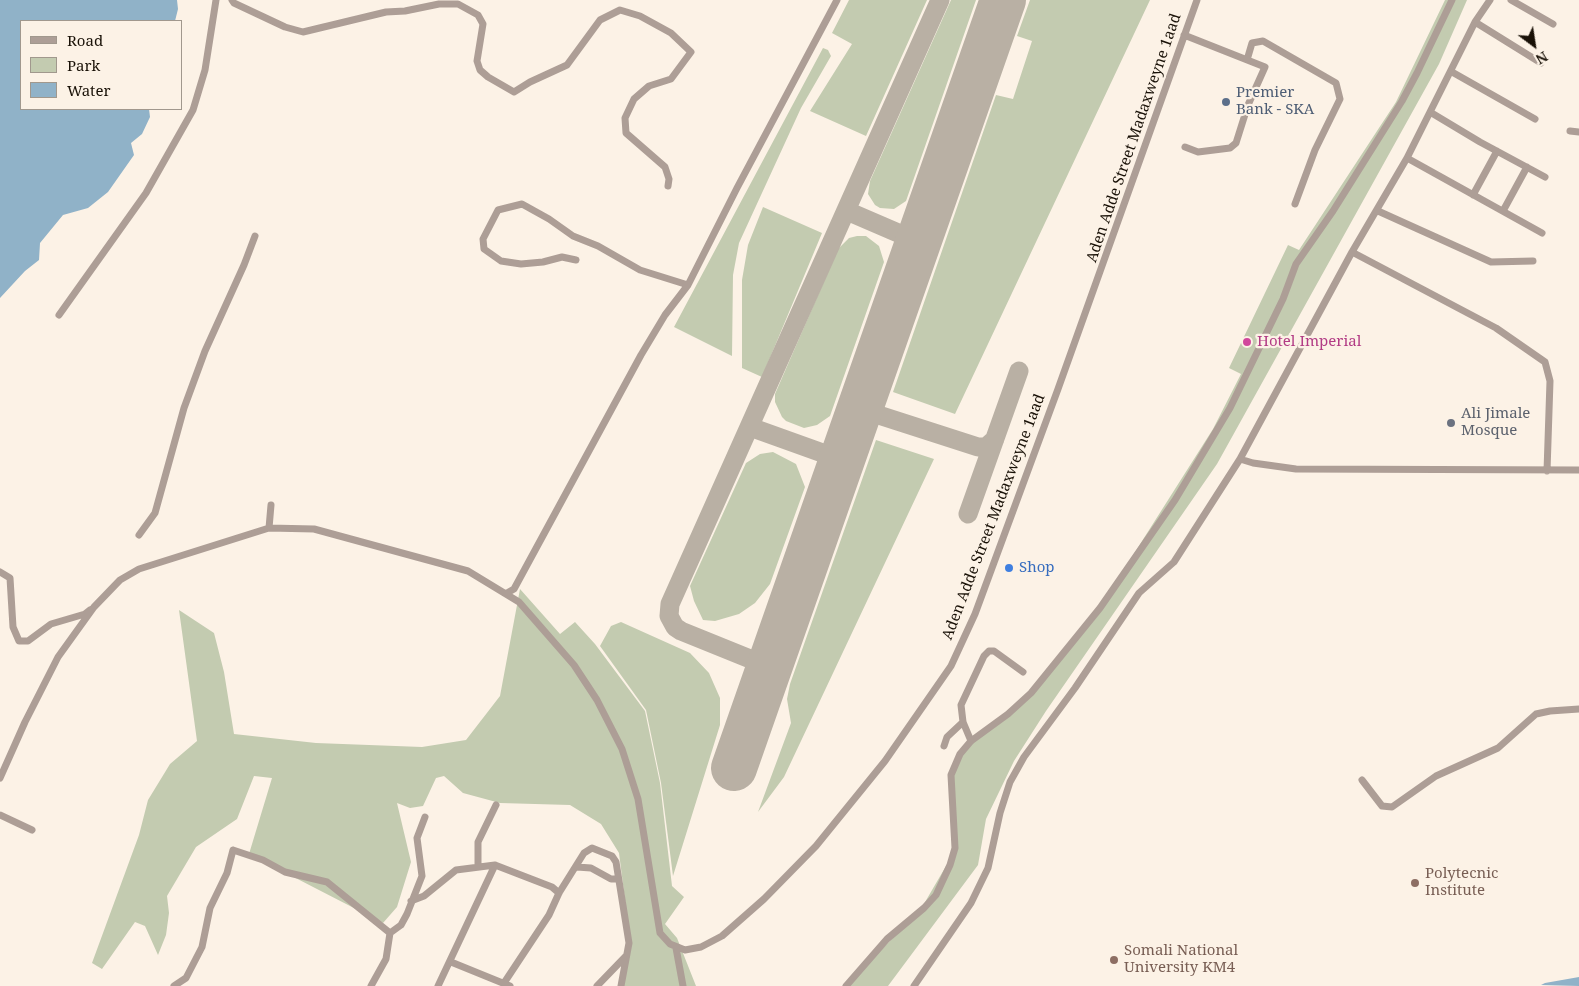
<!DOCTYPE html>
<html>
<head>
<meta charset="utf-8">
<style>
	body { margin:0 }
	#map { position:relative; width:1579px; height:986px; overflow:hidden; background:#fcf2e6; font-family:"Noto Serif",serif }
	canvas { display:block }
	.legend { position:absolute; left:20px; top:20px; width:162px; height:90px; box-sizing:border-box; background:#fcf2e6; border:1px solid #a1988d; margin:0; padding:6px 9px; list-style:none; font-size:15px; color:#191107 }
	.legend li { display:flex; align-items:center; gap:10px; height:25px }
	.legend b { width:25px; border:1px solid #a1988d }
	.north { position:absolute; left:1509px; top:20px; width:50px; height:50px; -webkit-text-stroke:4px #fcf2e6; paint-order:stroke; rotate:149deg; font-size:14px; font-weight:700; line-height:20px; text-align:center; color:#191107 }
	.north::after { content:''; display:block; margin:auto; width:18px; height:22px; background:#191107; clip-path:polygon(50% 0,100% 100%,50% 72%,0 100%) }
</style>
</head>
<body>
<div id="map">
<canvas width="1579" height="986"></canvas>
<ul class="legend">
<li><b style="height:6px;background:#ad9e96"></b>Road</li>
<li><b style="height:14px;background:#c3cbb0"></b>Park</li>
<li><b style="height:14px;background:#90b2c8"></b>Water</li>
</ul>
<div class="north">N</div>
</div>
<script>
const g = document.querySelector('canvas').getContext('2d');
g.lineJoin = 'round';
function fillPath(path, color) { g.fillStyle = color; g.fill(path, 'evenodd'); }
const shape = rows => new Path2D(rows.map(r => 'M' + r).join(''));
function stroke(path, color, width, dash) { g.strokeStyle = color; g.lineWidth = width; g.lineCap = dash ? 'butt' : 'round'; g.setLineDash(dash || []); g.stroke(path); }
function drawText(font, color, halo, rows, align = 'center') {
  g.font = font + ' "Noto Serif",serif'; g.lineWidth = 4.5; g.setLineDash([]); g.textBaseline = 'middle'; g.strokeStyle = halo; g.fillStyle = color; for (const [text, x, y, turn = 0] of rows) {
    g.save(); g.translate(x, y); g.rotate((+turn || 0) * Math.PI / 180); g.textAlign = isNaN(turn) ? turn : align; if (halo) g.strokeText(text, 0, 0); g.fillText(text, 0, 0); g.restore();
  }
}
fillPath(shape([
	[849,0,927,0,866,136,810,111,852,44,832,33],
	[951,0,976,0,906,201,894,209,880,208,875,205,868,194,870,181],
	[1030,0,1150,0,955,414,893,392,996,95,1013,99,1032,41,1017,36],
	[1445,0,1467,0,1439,64,1217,464,1046,711,1014,761,986,819,978,865,888,986,846,986,921,909,953,854,949,781,969,741,1021,702,1111,590,1213,429,1241,374,1229,368,1288,245,1299,250,1396,102],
	[823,48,828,50,831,56,801,108,739,243,733,275,732,356,674,327],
	[763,207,822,233,762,377,742,368,742,280,748,245],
	[857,236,866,236,879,246,884,262,830,416,817,425,804,428,786,421,782,417,775,402,775,394,838,249,849,238],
	[876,440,934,459,784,777,758,812,791,723,787,699,790,684],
	[773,452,796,464,805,487,770,584,755,603,739,614,715,621,703,620,694,601,690,586,746,463,760,454],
	[520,589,560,634,575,622,595,644,645,711,660,783,672,886,684,897,665,924,677,938,696,986,623,986,630,939,619,853,601,824,570,805,500,803,463,793,444,776,436,778,423,806,410,808,397,803,411,862,397,907,383,923,249,854,272,778,254,776,237,819,196,847,167,896,169,913,166,935,158,955,145,926,135,922,102,969,92,963,139,835,148,800,170,764,197,741,179,610,214,633,224,672,234,734,316,743,422,747,466,740,500,696],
	[621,622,690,653,709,673,720,698,720,725,673,876,661,783,646,710,600,646,611,626]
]), '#c3cbb0');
fillPath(shape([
	[0,0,177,0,178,9,175,21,21,21,21,109,149,109,150,117,142,134,131,143,134,155,108,192,88,208,63,215,40,243,39,260,25,271,0,298],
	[1579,977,1579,986,1541,985,1545,983]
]), '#90b2c8');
stroke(shape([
	[854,214,919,242],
	[860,409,978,447,986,447,995,439],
	[750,427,842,460],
	[968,514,1019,371],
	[770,667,681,631,675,627,669,616,670,604,940,0]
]), '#b9b0a4', 19);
stroke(shape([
	[734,768,1003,0]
]), '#b9b0a4', 46);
stroke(shape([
	[232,0,234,3,285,27,303,32,386,12,405,11,439,4,458,4,478,15,483,24,477,61,480,70,488,77,514,92,530,82,567,65,600,20,620,10,640,16,671,33,691,52,671,79,649,86,634,99,625,118,626,133,665,167,669,179,668,186],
	[1511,0,1553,24],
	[1475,22,1541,63],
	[1184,35,1265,67,1248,105,1236,143,1230,148,1198,152,1185,147],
	[1247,60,1252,43,1263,41,1336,83,1340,99,1315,150,1295,204],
	[1452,72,1535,119],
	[1430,112,1480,142,1545,177],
	[1570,131,1579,132],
	[1407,158,1542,233],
	[1473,195,1497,151],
	[1378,211,1491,262,1533,261],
	[1503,211,1527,167],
	[1352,252,1496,328,1545,362,1550,381,1547,471],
	[576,260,562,257,543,262,521,264,501,261,484,249,483,239,498,210,522,204,549,219,573,236,598,246,640,270,688,285],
	[59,315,146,193,193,110,205,70,216,0],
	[1240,459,1253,463,1296,469,1579,470],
	[269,528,271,505],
	[139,535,155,513,184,408,205,351,244,265,255,236],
	[0,572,10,578,13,627,19,641,28,641,51,624,85,614,90,610],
	[507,593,514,589,641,355,665,315,688,285,737,188,837,0],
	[971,741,963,722,961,705,984,656,989,651,994,651,1023,672],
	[944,746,947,737,963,722],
	[0,778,25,722,58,657,94,607,120,580,139,569,269,528,314,529,468,571,519,602,574,665,597,700,622,749,638,799,660,933,670,944,685,950,701,947,722,936,764,899,816,846,885,761,951,666,975,614,1058,389,1197,0],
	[1362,780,1382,806,1392,807,1436,776,1498,748,1536,714,1550,711,1579,709],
	[0,815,32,830],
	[478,866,478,842,496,805],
	[577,867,591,868,611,879,617,879],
	[411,901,424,896,456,870,495,865],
	[676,948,683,986],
	[451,962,510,986],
	[504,983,549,915,559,893,584,853,592,848,612,856,616,862,629,943,621,986],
	[174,986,186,978,202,947,210,908,227,873,233,850,263,860,285,872,327,882,390,933],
	[371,986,386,959,390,933,401,925,407,914,422,876,417,838,425,817],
	[438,986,495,865,552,887,559,893],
	[597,986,626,956],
	[846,986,887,939,924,908,936,895,950,865,955,848,951,775,960,754,971,741,1008,714,1031,693,1100,608,1175,500,1230,408,1283,299,1296,264,1333,211,1402,101,1417,73,1452,0],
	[914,986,971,903,988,868,1000,813,1010,782,1024,757,1075,688,1139,593,1174,562,1240,459,1352,252,1407,158,1475,22,1490,0]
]), '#ad9e96', 7);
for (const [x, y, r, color] of [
	[1226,102,5,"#5c6f8a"],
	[1247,342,5,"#d1479c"],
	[1451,423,5,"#6b7280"],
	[1009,568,5,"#3f7fe0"],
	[1415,883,5,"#8d6e63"],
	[1114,960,5,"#8d6e63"]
]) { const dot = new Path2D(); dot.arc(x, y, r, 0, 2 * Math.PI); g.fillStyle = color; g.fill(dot); stroke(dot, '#fcf2e6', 2); }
drawText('15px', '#4e5e75', '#fcf2e6', [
	["Premier",1236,93],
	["Bank - SKA",1236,110]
], 'left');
drawText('15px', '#191107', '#fcf2e6', [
	["Aden Adde Street Madaxweyne 1aad",1134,138,-71],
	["Aden Adde Street Madaxweyne 1aad",994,517,-69]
]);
drawText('15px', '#b23c85', '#fcf2e6', [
	["Hotel Imperial",1257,342]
], 'left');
drawText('15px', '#5b616d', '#fcf2e6', [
	["Ali Jimale",1461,414],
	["Mosque",1461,431]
], 'left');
drawText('15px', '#366cbe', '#fcf2e6', [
	["Shop",1019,568]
], 'left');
drawText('15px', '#785e54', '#fcf2e6', [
	["Polytecnic",1425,874],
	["Institute",1425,891],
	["Somali National",1124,951],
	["University KM4",1124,968]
], 'left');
</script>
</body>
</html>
